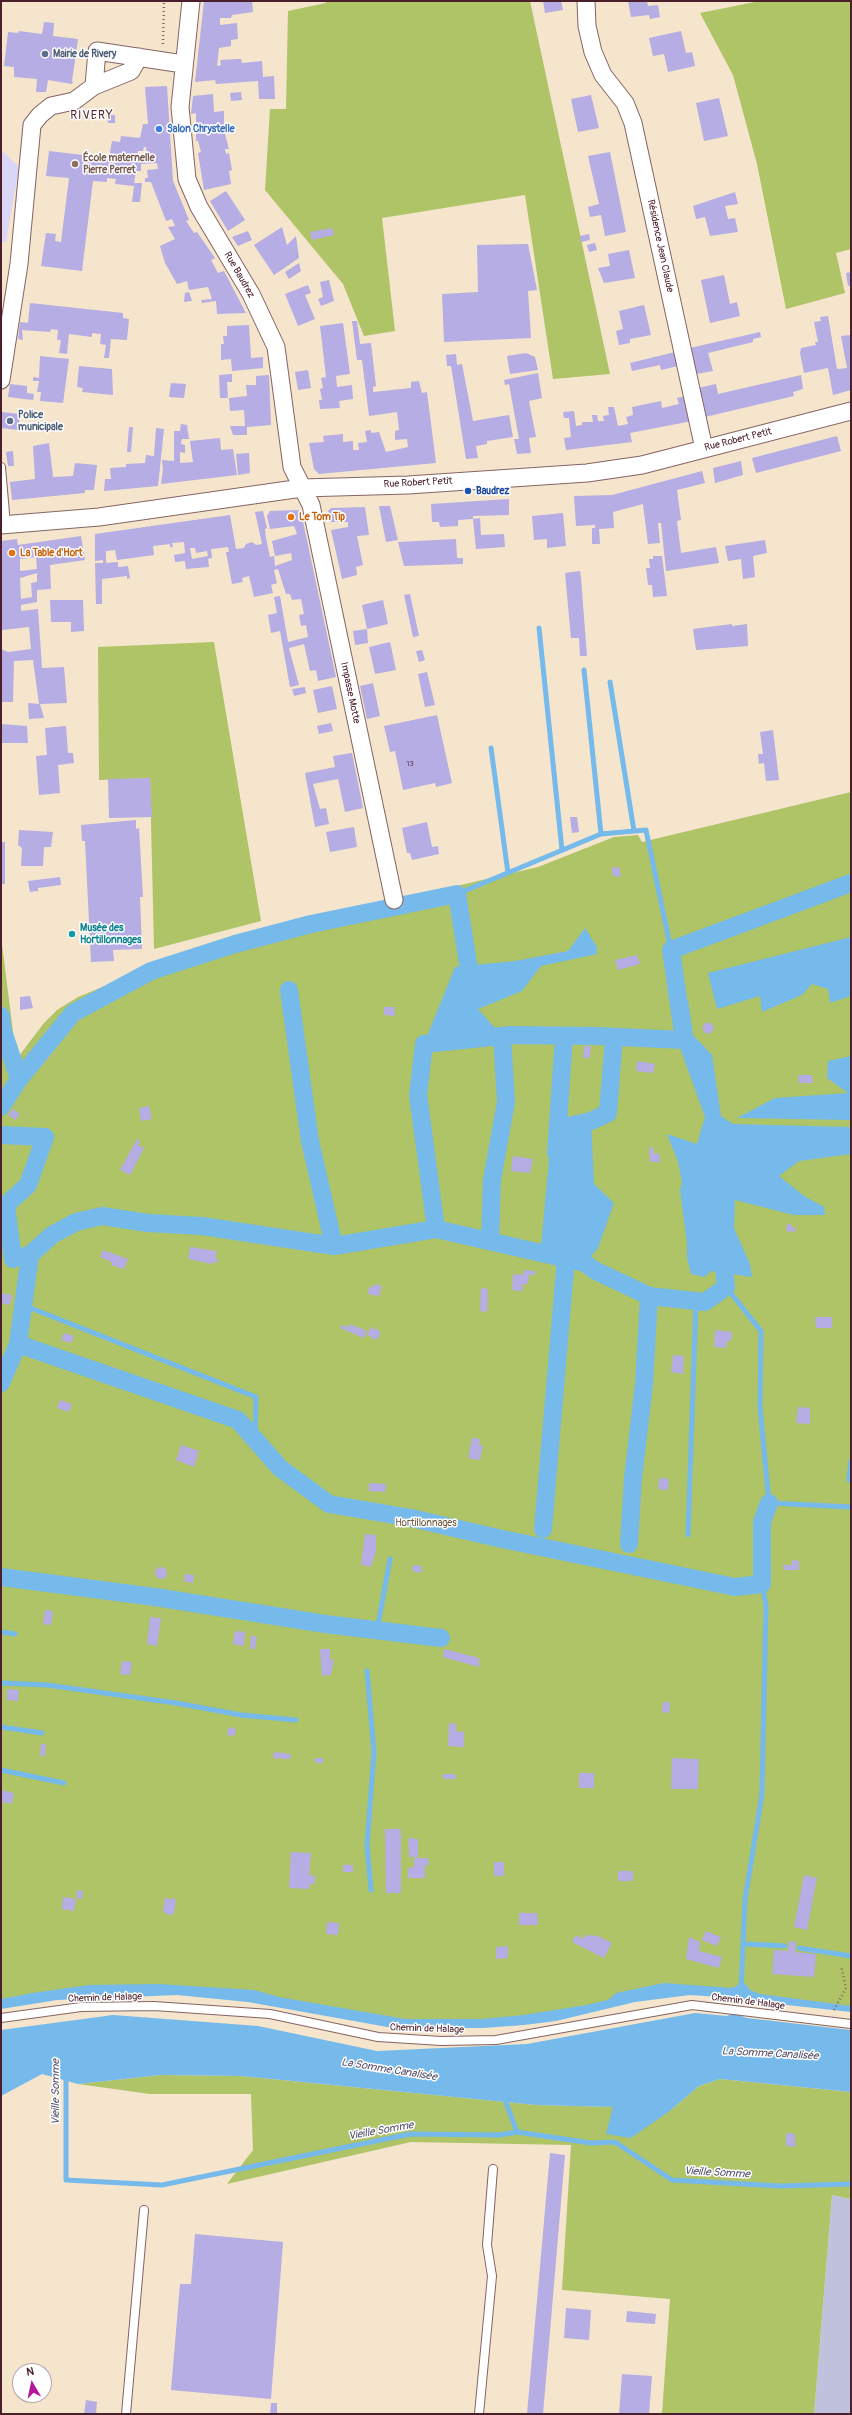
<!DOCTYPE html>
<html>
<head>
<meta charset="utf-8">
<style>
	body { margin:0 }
	#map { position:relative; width:852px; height:2415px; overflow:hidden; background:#f4e5cc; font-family:Pangolin,sans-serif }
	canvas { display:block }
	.frame { position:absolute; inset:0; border:2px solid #4a1f2b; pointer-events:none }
	.north { position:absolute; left:12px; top:2363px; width:40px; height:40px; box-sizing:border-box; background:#fff; border:1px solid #b7a5aa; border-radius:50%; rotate:351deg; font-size:11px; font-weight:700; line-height:16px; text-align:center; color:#4a1f2b }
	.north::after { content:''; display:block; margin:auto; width:14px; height:18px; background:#b5179e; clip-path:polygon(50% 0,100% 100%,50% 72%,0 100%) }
</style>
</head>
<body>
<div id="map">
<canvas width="852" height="2415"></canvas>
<div class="frame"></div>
<div class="north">N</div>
</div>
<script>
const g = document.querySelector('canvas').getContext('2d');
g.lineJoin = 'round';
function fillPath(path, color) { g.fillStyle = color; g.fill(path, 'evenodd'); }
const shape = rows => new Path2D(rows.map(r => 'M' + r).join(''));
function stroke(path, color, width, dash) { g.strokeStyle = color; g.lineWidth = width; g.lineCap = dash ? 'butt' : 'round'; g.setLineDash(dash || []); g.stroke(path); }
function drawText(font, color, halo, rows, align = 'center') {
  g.font = font + ' Pangolin,sans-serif'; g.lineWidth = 3; g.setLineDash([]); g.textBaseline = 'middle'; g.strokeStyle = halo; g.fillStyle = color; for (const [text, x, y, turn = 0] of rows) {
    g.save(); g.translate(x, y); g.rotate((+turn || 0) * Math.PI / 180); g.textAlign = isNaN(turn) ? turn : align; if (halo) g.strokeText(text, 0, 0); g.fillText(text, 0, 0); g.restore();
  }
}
fillPath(shape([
	[1,150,19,167,6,242,1,242]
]), '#dad6f7');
fillPath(shape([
	[832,2195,851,2199,851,2414,814,2414]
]), '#c0c2dd');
fillPath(shape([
	[326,1,530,1,610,374,553,379,525,195,382,218,395,331,364,336,343,284,265,190,270,109,286,109,288,11,326,3],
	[760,1,851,1,851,249,836,253,845,293,786,309,757,164,733,75,700,13],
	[214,642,261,921,154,949,150,778,99,780,98,647],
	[851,792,851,2009,680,1989,554,2019,388,2025,250,1999,161,1992,88,1993,1,2006,1,936,15,1048,19,1056,44,1023,57,1010,78,997,144,970,405,898,538,867,614,837,638,835,642,842],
	[161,2075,241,2076,536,2105,614,2107,607,2134,671,2110,699,2086,720,2079,851,2092,851,2199,832,2195,814,2414,662,2414,670,2299,562,2290,571,2145,411,2142,227,2184,253,2150,251,2094,150,2094,78,2084]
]), '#afc367');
fillPath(shape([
	[585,928,597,947,597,954,541,966,522,991,478,1009,502,1036,424,1044,455,967,515,961,568,951],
	[851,937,851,996,830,1003,828,989,812,984,802,995,762,1012,760,996,717,1009,708,973],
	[688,1000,693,1035,712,1055,721,1116,733,1124,851,1127,851,1154,799,1161,779,1176,804,1196,824,1207,825,1215,794,1215,735,1200,734,1228,750,1264,752,1277,712,1271,704,1277,691,1274,687,1258,687,1243,680,1190,682,1183,678,1162,667,1134,697,1144,705,1117,679,1045,670,1004],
	[851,1056,851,1120,737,1118,775,1098,848,1093,827,1078,828,1061],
	[591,1121,594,1184,614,1203,598,1248,585,1263,549,1254,541,1247,552,1126,558,1128],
	[664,1983,732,1988,740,1984,745,1983,750,1990,760,1994,851,2006,851,2012,750,2001,739,2004,720,1997,690,1995,635,2002,556,2021,524,2025,483,2028,393,2028,248,2002,177,1995,57,2000,1,2009,1,1999,32,1993,89,1985,159,1984,254,1990,279,1997,405,2019,482,2019,524,2015,586,2005,608,2000,616,1993],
	[695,2013,727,2016,733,2013,747,2018,851,2030,851,2092,720,2079,699,2086,671,2110,631,2138,606,2134,613,2107,536,2105,241,2076,161,2075,78,2084,42,2074,1,2096,1,2030,113,2015,258,2026,377,2051,527,2044]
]), '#75baeb');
stroke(shape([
	[539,628,562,850],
	[584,670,601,834],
	[610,682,634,831],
	[491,748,508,873],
	[457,894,601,834,646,830,671,950],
	[726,1287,761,1331,760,1407,769,1503,851,1507],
	[23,1305,256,1397,255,1439],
	[849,1480,851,1461],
	[688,1535,696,1301],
	[377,1630,390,1559],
	[1,1632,15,1634],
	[367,1671,374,1752,367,1845,371,1890],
	[1,1683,47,1685,176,1703,241,1715,296,1720],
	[1,1727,42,1733],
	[1,1770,64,1783],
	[744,1944,785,1946],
	[799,1948,851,1956],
	[741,1989,745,1900,762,1794,766,1605,762,1584],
	[66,2076,66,2180,162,2185,410,2134,499,2135,517,2132,591,2143,615,2142,672,2180,780,2186,851,2184],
	[504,2097,517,2132]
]), '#75baeb', 5);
stroke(shape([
	[289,990,310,1141,334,1246],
	[1,1016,3,1031,19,1079],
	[1,1107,19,1079,73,1013,151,971,235,944,311,924,457,894,472,988],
	[558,1128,591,1121,608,1113,614,1037],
	[1,1135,45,1137,28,1185,6,1205,13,1259],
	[556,1153,564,1036],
	[436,1229,585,1263,594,1270,649,1296,705,1302,726,1287,722,1249],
	[490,1241,492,1180,506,1102,502,1036],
	[30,1255,52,1235,76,1222,102,1216,148,1223,202,1226,334,1246,436,1229,418,1095,424,1044,511,1035,597,1036,684,1040,671,950,851,883],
	[18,1344,238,1420,280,1468,329,1504,411,1518,502,1539,735,1587,762,1584,762,1522,769,1503],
	[1,1383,18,1344,30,1255,19,1257],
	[543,1529,566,1258],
	[629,1544,633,1478,644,1384,649,1296],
	[1,1577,155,1597,325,1624,441,1638]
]), '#75baeb', 18);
fillPath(shape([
	[204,1,252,1,253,12,232,15,231,18,220,18,220,25,237,23,238,39,231,40,231,46,219,48,217,66,221,65,220,60,238,59,241,59,242,63,262,61,263,77,274,76,275,99,259,99,258,81,216,84,215,80,195,82],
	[543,1,561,1,563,10,545,13],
	[628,1,647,1,648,6,658,5,660,17,650,19,649,15,631,17],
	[44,22,54,23,53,36,78,39,72,81,73,82,72,84,48,80,46,92,36,92,37,79,14,77,14,67,4,66,8,32,18,33,19,31,42,34],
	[681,31,686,53,692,52,695,66,668,72,664,54,653,56,649,38],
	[167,86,173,181,189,220,186,221,194,233,197,232,215,258,211,260,218,273,224,271,246,313,217,314,216,301,202,303,201,300,212,299,208,287,189,290,187,281,177,284,165,263,160,246,175,239,168,227,175,226,172,219,166,221,151,182,145,182,145,178,148,178,147,170,158,169,157,163,141,164,141,171,136,171,134,183,142,183,140,202,132,202,134,186,115,184,116,179,107,178,107,182,93,181,82,271,41,266,46,233,56,234,55,241,61,242,69,178,46,176,49,151,109,158,112,141,120,142,121,136,140,138,143,124,148,124,145,87],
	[144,147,146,147,147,159,137,159,138,151,143,151],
	[241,92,242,100,231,101,230,93],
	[213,94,214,112,224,111,224,130,229,149,225,149,226,154,229,153,232,170,229,171,231,184,204,190,198,153,201,152,198,141,196,141,196,113,191,114,193,96],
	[591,95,599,128,578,132,571,99],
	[719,98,728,136,704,141,696,103],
	[107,115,115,115,115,123,108,123],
	[610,152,626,232,605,236,601,215,590,217,588,207,599,204,588,156],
	[226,191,245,220,228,231,210,201],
	[735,192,738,204,725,206,728,219,735,218,738,232,710,236,705,217,696,219,693,206],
	[282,227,287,245,296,236,299,258,274,275,254,245],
	[332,228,334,235,312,240,310,232],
	[248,231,252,240,238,246,232,237],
	[589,234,590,240,581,242,580,236],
	[595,243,597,250,589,252,587,245],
	[528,244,537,290,528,291,531,338,444,342,442,294,478,292,477,245],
	[629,250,635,278,604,283,598,268,610,266,608,254],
	[299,263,301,271,289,279,285,272],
	[851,272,851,285,848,286,846,273],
	[724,275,730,304,737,302,740,316,710,323,701,280],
	[329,280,334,301,321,306,318,299,323,297,320,282],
	[308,285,311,293,305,295,315,319,298,326,285,294],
	[189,292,192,301,184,302,185,293],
	[30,303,123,313,123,318,129,319,127,340,111,339,109,358,104,358,106,345,100,344,101,334,92,333,92,337,69,334,67,354,59,353,61,340,57,340,58,330,51,329,50,332,22,330,23,340,18,339,20,322,28,323],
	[644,305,651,335,630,339,630,343,619,345,616,331,623,329,619,311],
	[828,316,837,369,847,368,841,336,851,335,851,390,833,395,828,368,804,373,800,353,801,348,816,345,815,342,818,342,814,322,821,321,820,317],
	[352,321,357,321,360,344,371,343,376,386,373,387,373,392,411,388,411,382,419,381,422,393,427,392,436,463,319,474,314,469,309,443,324,442,323,436,343,434,343,442,353,441,353,450,359,450,358,443,367,442,365,431,371,430,371,433,379,432,386,452,408,447,407,439,395,440,395,431,399,430,397,412,369,416,362,360,357,360],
	[343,323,350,374,336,376,337,387,352,385,353,399,339,401,340,408,320,409,319,400,322,400,320,389,323,388,321,378,326,377,320,326],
	[249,325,251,358,263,357,263,368,232,371,231,359,221,360,221,344,224,344,223,336,227,336,227,326],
	[760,332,761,337,753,339,753,342,708,353,713,371,696,374,690,348],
	[675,352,678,366,661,370,660,365,632,371,630,363],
	[526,353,535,357,538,370,510,374,507,356],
	[456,354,457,365,462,364,473,421,509,415,513,437,487,441,487,444,476,446,478,458,466,459,451,366,447,366,446,355],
	[40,356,69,359,63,403,40,401,41,392,37,392,39,381,33,381,33,377,39,378],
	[79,366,112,369,113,395,82,392,83,388,77,387],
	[308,370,311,388,298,390,295,372],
	[538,373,542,398,529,401,536,437,529,438,531,453,517,454,514,439,519,439,509,384,505,385,504,380],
	[232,374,232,382,227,382,228,398,220,398,219,375],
	[269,375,271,425,247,427,247,435,233,435,230,426,245,426,244,410,230,411,229,398,247,396,246,385,256,385,256,376],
	[801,375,803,389,793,392,794,396,705,417,698,388,716,384,718,394],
	[171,383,186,384,184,398,169,397],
	[10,384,27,386,27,393,34,394,33,400,8,397],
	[686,396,692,421,630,433,632,442,566,450,564,438,571,437,569,418,564,418,563,412,574,411,576,426,582,425,582,422,593,422,592,415,597,415,598,421,604,421,603,416,609,415,608,407,614,407,618,426,628,424,626,417,633,415,632,407,661,401,662,408,679,404,677,398],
	[1,412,20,414,18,430,1,428],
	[181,424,187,425,189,439,182,439,181,444,185,445,185,453,180,452,180,463,193,462,190,441,220,438,221,450,233,449,237,475,161,484,163,470,162,460,174,461,174,431,180,431],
	[129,427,133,427,131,452,127,452],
	[156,428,164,429,158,486,104,491,105,479,111,479,110,468,126,467,126,464,145,463,146,455,154,456],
	[837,436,841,451,756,473,752,458],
	[49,443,53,477,73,476,75,463,97,465,94,490,85,490,85,493,12,500,10,482,35,479,33,446],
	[13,451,14,466,8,466,6,452],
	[249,453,250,473,238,475,236,454],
	[741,461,743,475,715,483,713,468],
	[702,471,705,483,677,490,681,520,677,521,681,553,716,547,719,563,666,571,661,523,658,523,660,543,648,544,643,504,613,512,614,528,599,529,600,544,592,544,592,528,595,528,595,525,576,526,574,496,612,495],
	[509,499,509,515,473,516,473,519,458,520,458,526,440,527,439,522,432,522,431,504],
	[379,506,390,506,398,540,386,542],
	[365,507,369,535,357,536,363,565,356,567,357,575,342,579,331,530,348,527,348,522,330,522,328,511,331,508],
	[299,510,301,512,336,677,318,681,316,670,310,671,304,644,289,648,299,685,290,687,280,631,271,633,268,615,277,613,274,597,280,596,288,642,308,637,306,625,301,626,299,615,304,614,301,599,292,600,290,594,286,594,278,569,274,570,277,583,271,585,273,593,254,597,249,576,242,578,243,582,232,584,226,552,229,552,228,547,211,549,212,558,208,559,209,567,186,569,185,561,175,562,174,555,185,553,184,542,172,543,173,547,170,547,170,544,153,546,154,555,117,560,115,550,106,551,106,563,118,562,118,567,128,566,130,578,127,579,127,576,102,579,102,604,96,604,95,563,103,563,103,560,95,561,95,534,230,515,236,549,244,548,246,544,252,542,256,545,262,544,255,512,263,511,267,528,265,529,266,538,270,557,274,556,275,566,292,560,291,553,275,556,272,541,297,534,294,526,270,529,267,516,270,511],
	[190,548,195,548,196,553,207,551,208,556,192,559],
	[563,513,566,546,547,548,547,539,534,540,532,516],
	[480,518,481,535,504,534,505,547,476,549,473,519],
	[81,536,85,560,50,565,51,589,37,590,37,602,21,605,21,611,38,609,42,668,64,667,67,703,40,704,44,718,29,719,28,703,39,704,33,660,14,661,13,702,1,702,1,649,8,652,31,649,29,627,2,630,1,541,17,539,18,545],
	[36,557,37,569,20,571,20,559],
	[37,573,37,582,31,583,32,597,21,599,20,578],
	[456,539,457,558,463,558,463,564,404,566,398,542],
	[765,540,767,553,753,556,755,577,743,579,741,559,728,561,725,546],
	[653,556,662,556,667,596,653,597,652,585,648,585,646,568,650,568,649,559,653,559],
	[580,571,581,578,587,656,580,656,579,638,571,638,565,573],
	[410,594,419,636,413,637,404,595],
	[50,600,83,600,84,631,71,632,71,622,51,622],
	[383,600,388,624,367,629,362,605],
	[732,624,732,626,747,624,748,646,696,650,693,629],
	[367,629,368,643,355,645,353,631],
	[390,642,396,670,375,674,369,647],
	[422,650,425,660,419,662,416,651],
	[427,672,435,705,425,707,418,674],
	[373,683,380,716,367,719,360,686],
	[332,686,337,709,318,713,313,690],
	[305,687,306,693,294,696,292,689],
	[437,715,452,783,436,787,435,783,403,790,395,751,390,752,384,726],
	[331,723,333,731,319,734,317,726],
	[1,724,27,726,28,743,1,743],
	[66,726,68,753,73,753,74,763,58,765,60,793,39,795,36,756,47,755,45,728],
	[773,730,779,780,766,781,764,763,759,764,758,754,763,754,760,732],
	[352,753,363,808,345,812,338,779,313,784,320,809,326,808,329,824,315,827,305,773,335,767,333,756],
	[150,778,152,817,109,818,108,779],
	[570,817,577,817,579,832,572,833],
	[136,820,136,829,139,828,143,897,140,897,142,949,113,950,114,961,91,962,85,841,82,841,81,825],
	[427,822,432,847,438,846,439,854,412,860,410,853,407,853,402,828],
	[354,827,357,847,330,852,326,832],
	[19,830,53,832,51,847,44,847,43,866,21,866,22,848,18,845],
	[1,842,5,842,5,884,1,884],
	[619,867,621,876,614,877,611,868],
	[60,877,61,885,38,888,38,891,30,892,28,881],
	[637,955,640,964,618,970,615,960],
	[30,996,33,1008,20,1010,20,997],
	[384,1007,394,1007,395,1016,384,1015],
	'702.5 1028a5.5 5.5 0 1 1 11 0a5.5 5.5 0 1 1-11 0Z',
	[584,1046,591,1046,590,1058,583,1058],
	[637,1061,655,1064,653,1073,636,1071],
	[798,1075,812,1075,813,1083,799,1083],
	[149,1106,152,1119,141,1121,139,1108],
	[13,1109,20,1114,15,1120,8,1115],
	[137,1139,140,1141,138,1145,144,1148,130,1175,120,1170],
	[653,1147,654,1154,659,1153,660,1162,650,1162,649,1148],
	[513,1156,533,1159,530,1173,511,1171],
	[787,1224,792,1225,792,1228,796,1228,795,1232,786,1231],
	[190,1247,217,1251,215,1258,218,1258,217,1263,212,1262,212,1264,188,1259],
	[103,1250,128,1259,124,1269,111,1265,112,1262,100,1257],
	[524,1270,535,1271,535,1275,529,1275,528,1284,523,1284,522,1291,512,1290,513,1274,523,1275],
	[374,1284,382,1286,379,1296,368,1294,369,1287,373,1287],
	[481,1288,488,1289,487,1312,480,1311],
	[1,1293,12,1295,10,1305,1,1303],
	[815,1317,832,1317,832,1328,816,1328],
	[350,1324,367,1331,364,1338,340,1328,341,1325,348,1327],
	[371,1327,381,1332,377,1340,367,1335],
	[715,1330,732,1332,731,1341,727,1341,726,1348,714,1347],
	[64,1333,74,1336,71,1343,61,1340],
	[673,1355,684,1356,683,1374,671,1372],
	[60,1400,72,1404,69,1412,57,1408],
	[798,1407,810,1408,810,1424,796,1423],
	[472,1438,480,1439,479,1445,483,1445,480,1460,468,1458],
	[181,1445,199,1451,194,1467,176,1460],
	[659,1478,669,1479,668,1490,658,1489],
	[369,1483,386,1484,385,1492,369,1491],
	[365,1534,376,1535,376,1551,371,1567,361,1565],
	[792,1560,799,1561,799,1570,784,1570,783,1565,792,1565],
	[413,1565,422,1566,421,1573,412,1571],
	'155 1573a6 6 0 1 1 12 0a6 6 0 1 1-12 0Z',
	[185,1574,194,1575,193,1583,184,1581],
	[45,1610,53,1611,51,1625,43,1624],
	[150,1617,161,1618,157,1646,147,1644],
	[235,1631,245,1632,244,1646,233,1644],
	[251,1636,257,1636,255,1649,250,1649],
	[320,1649,330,1649,330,1660,334,1659,331,1675,322,1676],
	[444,1649,479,1658,479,1667,443,1657],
	[122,1661,132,1662,130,1675,120,1674],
	[7,1689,19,1690,18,1701,7,1700],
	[663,1702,670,1702,669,1713,662,1712],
	[449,1723,456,1724,456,1731,464,1732,464,1747,448,1746],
	[229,1727,236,1729,234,1736,227,1735],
	[41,1744,46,1744,45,1756,40,1756],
	[274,1752,291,1754,290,1759,273,1758],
	[315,1758,323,1758,323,1763,315,1763],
	[672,1758,699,1759,698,1789,671,1789],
	[579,1773,594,1773,594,1788,579,1788],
	[443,1774,455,1774,456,1779,443,1779],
	[1,1790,14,1793,12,1804,1,1802],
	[385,1829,401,1829,401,1893,386,1893],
	[408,1838,418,1839,418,1857,409,1857],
	[291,1852,311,1853,309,1875,315,1876,315,1884,310,1884,309,1889,289,1888],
	[414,1858,428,1858,429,1865,425,1865,425,1878,408,1878,408,1868,414,1867],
	[494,1862,504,1862,504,1876,494,1876],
	[343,1865,353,1865,353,1872,343,1872],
	[618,1871,633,1871,633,1881,618,1881],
	[804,1875,817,1878,807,1930,794,1927],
	[77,1890,83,1891,82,1899,76,1898],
	[63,1897,76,1899,74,1911,62,1909],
	[165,1898,176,1899,174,1913,172,1915,166,1914,163,1911],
	[519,1913,537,1913,538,1925,519,1925],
	[327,1922,339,1923,338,1935,326,1934],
	[706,1931,721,1937,717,1946,702,1940],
	[576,1935,583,1939,585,1935,598,1936,612,1943,604,1958,572,1942],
	[689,1937,700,1942,699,1951,722,1957,719,1968,686,1959],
	[789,1941,796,1942,795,1952,816,1954,814,1977,772,1974,774,1950,788,1951],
	[508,1946,508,1958,496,1959,496,1947],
	[786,2133,795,2134,795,2147,786,2146],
	[550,2153,565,2155,543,2414,527,2414],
	[195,2234,283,2242,271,2399,171,2390,180,2284,191,2284],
	[566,2308,591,2310,589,2340,564,2338],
	[627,2311,656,2314,655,2324,626,2322],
	[622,2374,652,2376,649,2414,619,2414],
	[86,2400,97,2402,96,2414,84,2414],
	[271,2403,277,2403,277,2414,270,2414]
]), '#b5ade3');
const service = shape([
	[1,467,6,525],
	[1,2018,81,2007,154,2006,270,2014,378,2037,441,2041,496,2040,692,2005,851,2024],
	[126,2414,144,2210],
	[479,2414,492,2276,487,2245,493,2169]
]);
const minor = shape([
	[191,1,180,107,187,179,199,207,251,294,276,347,292,467,311,505,394,900],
	[586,1,587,26,593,52,603,75,625,103,633,123,704,449],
	[139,57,131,71,94,86,97,51,183,64],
	[1,380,19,264,32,125,40,115,51,106,74,101,94,86],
	[1,525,99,517,302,488,408,485,587,473,642,465,851,411]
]);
stroke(service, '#866463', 10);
stroke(minor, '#866463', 19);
stroke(shape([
	[163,44,164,1],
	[834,2010,846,1988,841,1966]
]), '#866463', 2.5, [1, 3]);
stroke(service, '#fff', 8);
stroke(minor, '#fff', 17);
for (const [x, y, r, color] of [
	[45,54,4,"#5c6f8a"],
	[159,129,4,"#3f7fe0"],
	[75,164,4,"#8d6e63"],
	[10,421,4,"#5c6f8a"],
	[468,491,4,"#1a4fb4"],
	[291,517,4,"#e8710a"],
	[12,553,4,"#e8710a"],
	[72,934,4,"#0f9aa8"]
]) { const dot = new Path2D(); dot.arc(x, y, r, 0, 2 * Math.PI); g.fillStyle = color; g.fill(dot); stroke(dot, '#fff', 1.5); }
drawText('8px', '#654259', null, [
	["13",410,764]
]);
drawText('bold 10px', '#4e5e75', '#fff', [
	["Mairie de Rivery",53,54],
	["Police",18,415],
	["municipale",18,427]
], 'left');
drawText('bold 10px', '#366cbe', '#fff', [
	["Salon Chrystelle",167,129]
], 'left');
drawText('bold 10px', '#785e54', '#fff', [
	["École maternelle",83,158],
	["Pierre Perret",83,170]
], 'left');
drawText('10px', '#4a1f2b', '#fff', [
	["Résidence Jean Claude",660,246,78],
	["Rue Baudrez",239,275,60],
	["Rue Robert Petit",738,440,-14],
	["Rue Robert Petit",418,483,-3],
	["Impasse Motte",350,693,78],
	["Chemin de Halage",105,1998,-2],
	["Chemin de Halage",748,2002,7],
	["Chemin de Halage",427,2029,2]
]);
drawText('bold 10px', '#164399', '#fff', [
	["Baudrez",476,491]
], 'left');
drawText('bold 10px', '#c56008', '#fff', [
	["Le Tom Tip",299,517],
	["La Table d'Hort",20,553]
], 'left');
drawText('bold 10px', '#0d838f', '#fff', [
	["Musée des",80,928],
	["Hortillonnages",80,940]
], 'left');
drawText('10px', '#6d5840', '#fff', [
	["Hortillonnages",426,1523]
]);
drawText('italic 11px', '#59556e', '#fff', [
	["La Somme Canalisée",770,2054,3],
	["La Somme Canalisée",389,2070,9],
	["Vieille Somme",56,2092,-90],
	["Vieille Somme",381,2131,-10],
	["Vieille Somme",717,2173,3]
]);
g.letterSpacing = '1px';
drawText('12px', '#4a1f2b', '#fff', [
	["RIVERY",92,116]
]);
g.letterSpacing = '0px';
</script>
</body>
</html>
